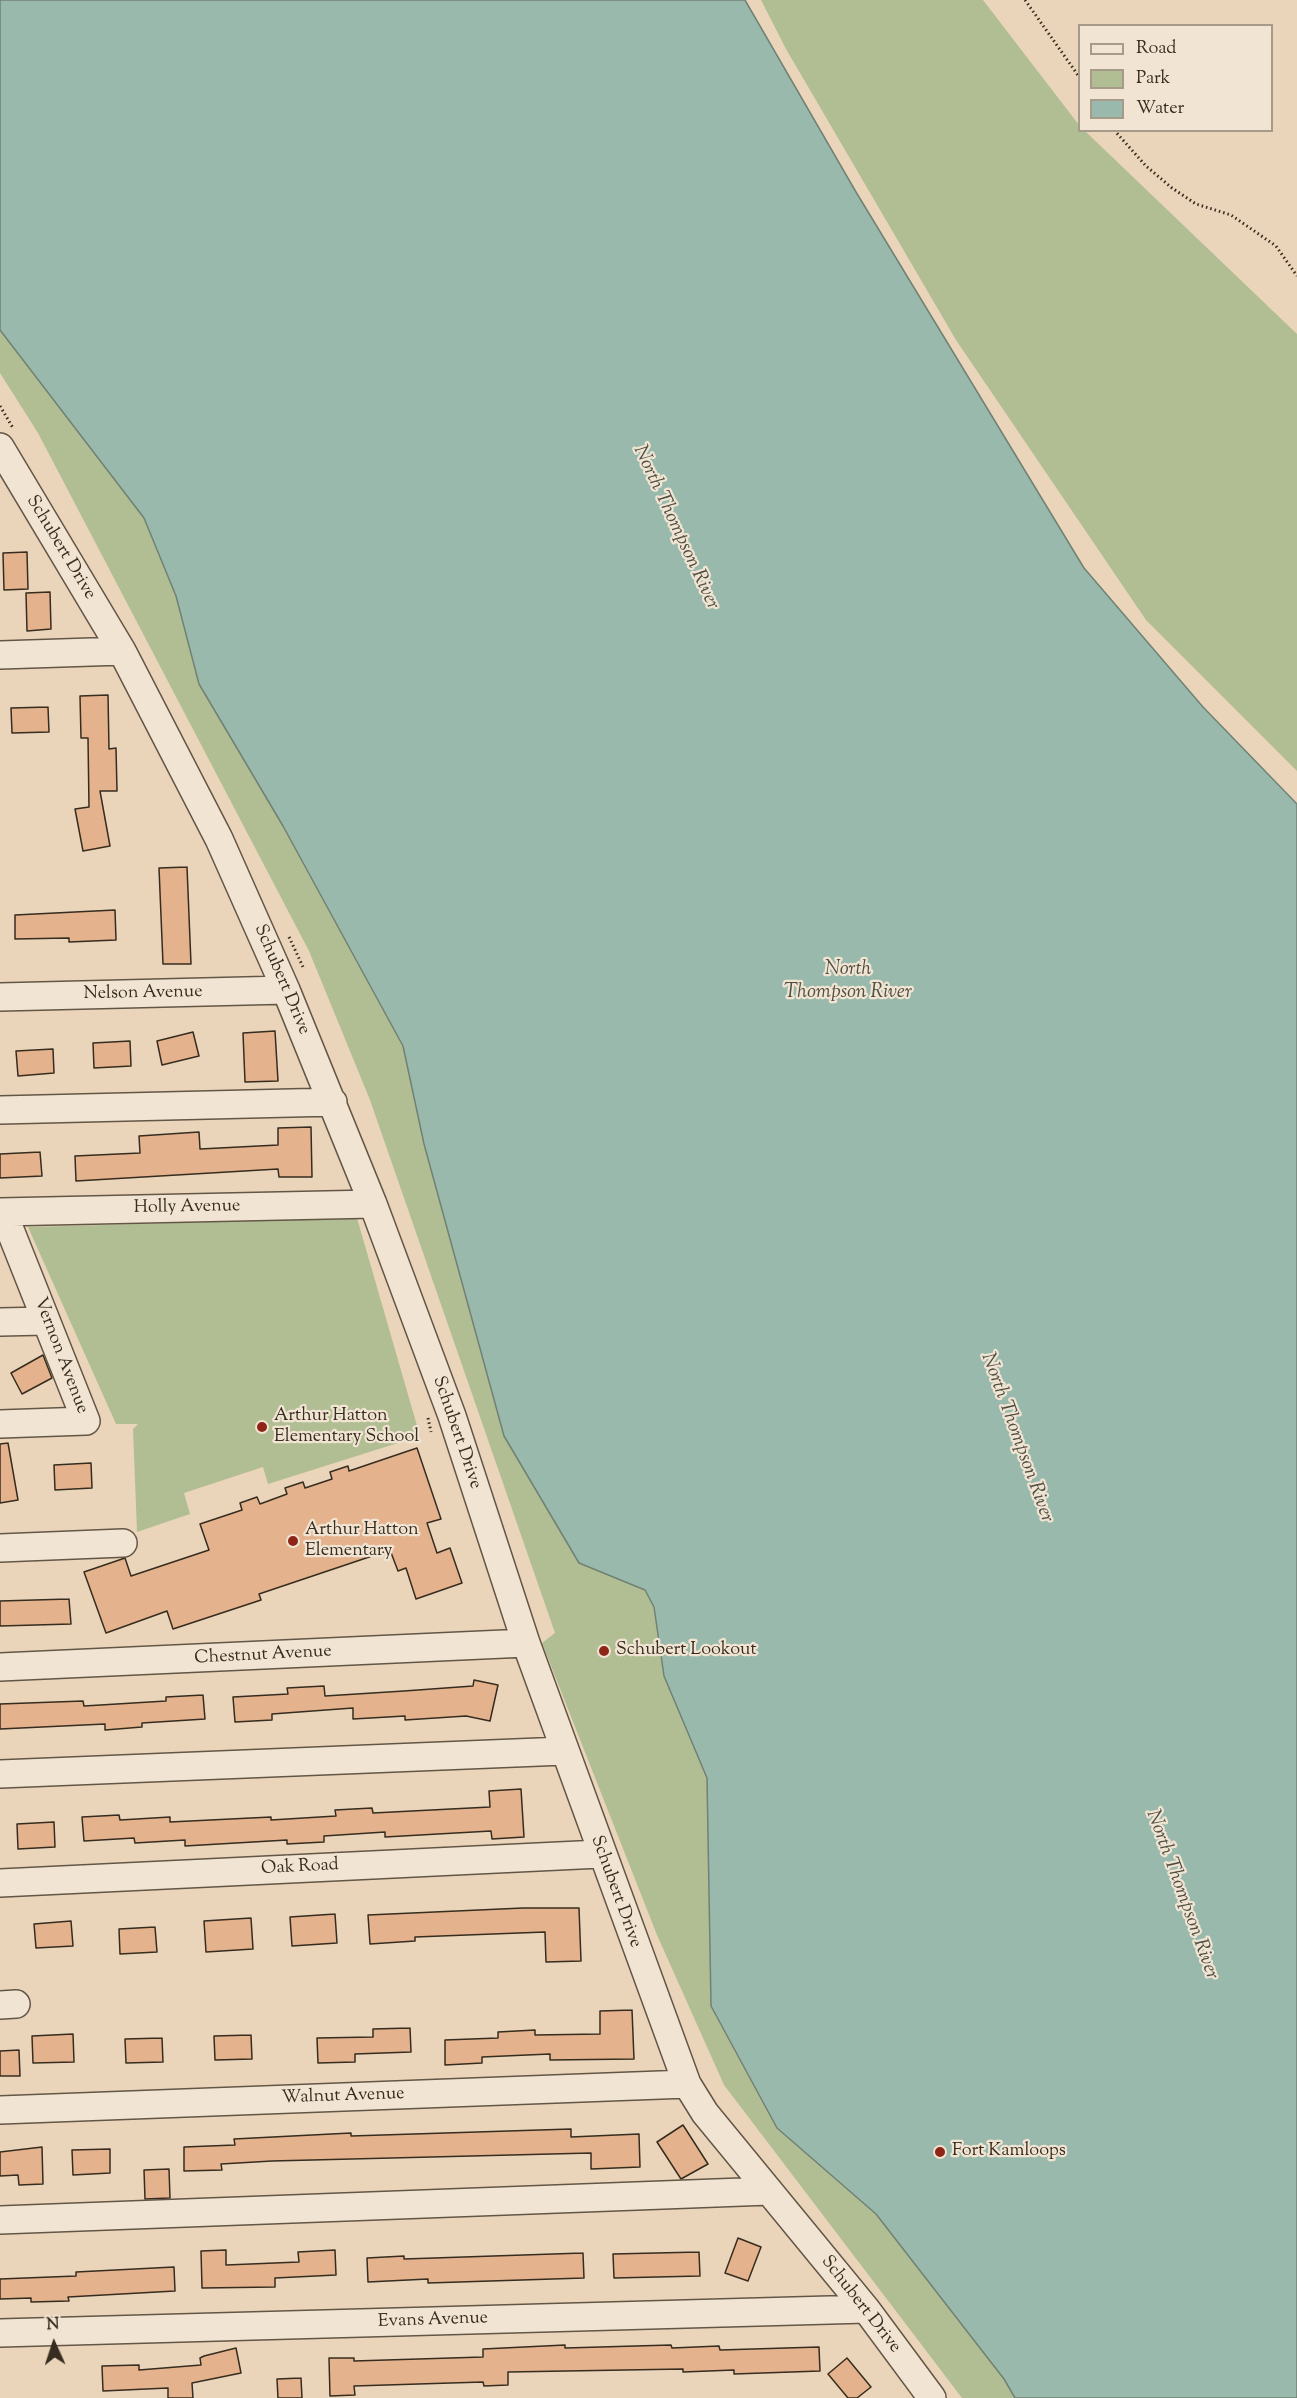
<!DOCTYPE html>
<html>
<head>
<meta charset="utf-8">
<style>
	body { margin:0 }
	#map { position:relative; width:1297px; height:2398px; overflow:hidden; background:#ead5ba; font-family:"Sorts Mill Goudy",serif }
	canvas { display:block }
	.legend { position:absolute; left:1078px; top:24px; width:195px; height:108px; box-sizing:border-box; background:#f1e4d2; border:2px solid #a69a8a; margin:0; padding:8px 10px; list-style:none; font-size:18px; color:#362c1f }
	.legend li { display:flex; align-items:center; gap:12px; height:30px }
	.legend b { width:30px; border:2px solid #a69a8a }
	.north { position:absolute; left:24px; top:2314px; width:60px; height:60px; -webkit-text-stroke:4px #f1e4d2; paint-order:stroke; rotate:357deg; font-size:16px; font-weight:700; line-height:24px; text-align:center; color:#362c1f }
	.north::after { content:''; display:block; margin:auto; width:21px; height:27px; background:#362c1f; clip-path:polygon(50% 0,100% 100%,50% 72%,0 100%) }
</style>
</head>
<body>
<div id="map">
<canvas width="1297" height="2398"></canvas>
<ul class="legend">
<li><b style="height:8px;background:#f1e4d2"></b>Road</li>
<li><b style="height:16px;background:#b1be94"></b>Park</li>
<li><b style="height:16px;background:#98b9ac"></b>Water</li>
</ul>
<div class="north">N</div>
</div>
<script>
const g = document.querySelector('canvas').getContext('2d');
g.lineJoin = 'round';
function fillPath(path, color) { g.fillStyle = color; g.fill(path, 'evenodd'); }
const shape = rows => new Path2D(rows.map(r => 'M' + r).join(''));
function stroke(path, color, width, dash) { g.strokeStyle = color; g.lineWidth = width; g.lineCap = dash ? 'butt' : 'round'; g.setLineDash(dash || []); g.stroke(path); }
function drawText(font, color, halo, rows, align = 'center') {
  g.font = font + ' "Sorts Mill Goudy",serif'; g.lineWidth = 4.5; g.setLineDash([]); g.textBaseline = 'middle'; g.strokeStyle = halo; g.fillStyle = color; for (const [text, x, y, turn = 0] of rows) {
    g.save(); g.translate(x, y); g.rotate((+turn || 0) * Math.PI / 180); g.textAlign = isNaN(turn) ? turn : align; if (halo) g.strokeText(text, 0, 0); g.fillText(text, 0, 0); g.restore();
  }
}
fillPath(shape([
	[761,0,983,0,1079,125,1080,130,1085,131,1297,334,1297,771,1146,620,956,340,786,49],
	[0,330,144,518,176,596,199,684,283,826,403,1046,424,1144,448,1230,579,1563,646,1590,654,1607,664,1676,707,1778,711,2006,777,2128,876,2214,1004,2379,1015,2398,962,2398,724,2085,657,1935,542,1643,555,1633,370,1100,309,951,38,433,0,373],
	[357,1218,420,1436,268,1484,263,1467,184,1493,190,1514,137,1532,133,1429,138,1424,116,1424,28,1227]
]), '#b1be94');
const water = shape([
	[0,0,745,0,856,192,1084,568,1203,707,1297,804,1297,2398,1015,2398,1004,2379,876,2214,777,2128,711,2006,707,1778,664,1676,654,1607,645,1590,579,1563,504,1436,424,1144,403,1046,283,826,199,684,176,596,144,518,0,330,0,0]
]);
fillPath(water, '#98b9ac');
stroke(water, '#718174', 1.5);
const building = shape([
	[27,552,28,589,4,590,3,553,27,552],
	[50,592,51,629,27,631,26,593,50,592],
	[108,695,109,749,116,748,117,791,100,791,110,846,83,851,75,809,89,807,88,738,81,738,80,696,108,695],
	[48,707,49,732,12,733,11,708,48,707],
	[187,867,191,964,163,964,159,868,187,867],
	[115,910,116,940,69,942,69,938,15,939,15,915,115,910],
	[275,1031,278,1081,245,1082,243,1033,275,1031],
	[193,1032,199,1056,162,1065,157,1041,193,1032],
	[130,1041,131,1066,94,1068,93,1043,130,1041],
	[53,1049,54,1073,18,1076,16,1051,53,1049],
	[311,1127,312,1177,279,1177,278,1169,76,1181,75,1156,140,1153,139,1136,199,1132,200,1149,278,1145,278,1128,311,1127],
	[40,1152,42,1176,0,1178,0,1154,40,1152],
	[43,1355,52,1378,22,1394,11,1373,43,1355],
	[8,1443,18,1500,0,1503,0,1444,8,1443],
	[417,1448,441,1519,427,1523,437,1553,450,1548,462,1583,416,1599,406,1568,398,1571,390,1550,259,1594,261,1600,173,1629,167,1611,106,1633,84,1572,125,1558,131,1576,209,1550,200,1524,242,1510,240,1503,257,1497,260,1504,287,1494,285,1488,303,1482,305,1488,332,1479,330,1472,348,1466,349,1471,417,1448],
	[91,1463,92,1488,55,1490,54,1465,91,1463],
	[69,1599,71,1624,0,1626,0,1601,69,1599],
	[474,1680,498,1685,490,1721,466,1716,405,1720,405,1716,353,1719,353,1708,272,1714,272,1720,235,1722,233,1697,288,1694,287,1688,324,1686,325,1696,404,1691,473,1686,474,1680],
	[203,1695,205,1719,142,1723,142,1727,105,1730,105,1724,0,1729,0,1704,83,1701,84,1706,166,1701,166,1697,203,1695],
	[521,1789,524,1837,492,1839,491,1831,385,1837,385,1832,324,1836,324,1842,287,1844,287,1840,185,1846,185,1840,135,1843,134,1838,84,1841,82,1817,119,1815,120,1820,170,1817,170,1822,271,1817,271,1820,336,1816,335,1810,372,1808,373,1813,490,1807,489,1791,521,1789],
	[54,1822,55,1847,18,1849,17,1824,54,1822],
	[523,1908,579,1908,581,1961,546,1962,545,1932,415,1937,415,1941,370,1944,368,1915,523,1908],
	[335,1914,337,1943,292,1946,290,1917,335,1914],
	[251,1918,253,1949,206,1952,204,1921,251,1918],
	[71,1921,73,1946,36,1948,34,1924,71,1921],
	[155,1927,157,1952,120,1954,119,1929,155,1927],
	[632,2010,634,2059,550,2060,550,2054,482,2057,482,2063,445,2065,445,2040,498,2038,498,2032,535,2030,535,2035,600,2034,600,2011,632,2010],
	[410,2028,411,2052,355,2054,355,2062,318,2063,317,2038,373,2037,373,2029,410,2028],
	[73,2034,74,2062,33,2063,32,2036,73,2034],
	[251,2035,252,2059,215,2060,214,2036,251,2035],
	[162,2038,163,2062,126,2063,125,2039,162,2038],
	[19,2050,20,2076,0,2076,0,2051,19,2050],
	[683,2125,708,2164,681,2179,657,2142,683,2125],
	[571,2129,571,2137,639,2134,640,2167,591,2169,591,2153,272,2161,221,2164,222,2170,184,2171,184,2147,235,2145,234,2139,351,2133,351,2136,571,2129],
	[42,2147,43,2184,19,2185,18,2175,0,2176,0,2152,42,2147],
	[110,2149,110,2173,73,2175,72,2150,110,2149],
	[169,2169,170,2198,145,2199,144,2170,169,2169],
	[738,2238,761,2247,748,2281,725,2273,738,2238],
	[226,2250,226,2265,299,2262,298,2252,335,2250,336,2275,275,2278,275,2287,202,2288,201,2251,226,2250],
	[699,2252,700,2276,614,2278,613,2254,699,2252],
	[583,2253,584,2278,428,2283,428,2279,368,2282,367,2258,404,2256,404,2259,583,2253],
	[174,2267,175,2291,68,2297,69,2301,31,2302,31,2298,0,2299,0,2279,76,2276,76,2272,174,2267],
	[565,2345,565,2348,671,2345,672,2348,719,2346,720,2350,819,2347,820,2371,734,2374,734,2370,683,2372,683,2369,508,2372,508,2385,484,2386,483,2382,354,2386,355,2395,330,2396,329,2358,354,2358,354,2361,483,2357,483,2349,565,2345],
	[236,2348,241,2373,192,2383,193,2398,168,2398,168,2388,103,2391,102,2366,139,2365,139,2370,201,2365,200,2358,204,2356,236,2348],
	[847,2358,871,2387,857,2398,848,2398,828,2374,847,2358],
	[301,2378,302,2398,278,2398,277,2379,301,2378]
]);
fillPath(building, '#e4b28d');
stroke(building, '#362c1f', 1.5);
const minor = shape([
	[0,447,122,651,219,839,286,990,373,1204,452,1416,526,1643,687,2084,705,2113,866,2309,932,2398],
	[0,655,122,651],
	[0,997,286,990],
	[0,1110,333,1102],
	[0,1212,373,1204],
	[0,1322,46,1321],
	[0,1424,86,1421,3,1212],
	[0,1548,123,1543],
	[0,1667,526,1643],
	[0,1774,564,1751],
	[0,1883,600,1854],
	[0,2005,16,2004],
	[0,2110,687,2084],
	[0,2220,769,2191],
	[0,2333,866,2309]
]);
stroke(minor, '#635646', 30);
stroke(shape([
	[1025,0,1080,78],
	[1114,130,1146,166,1172,188,1196,204,1231,215,1276,246,1297,276],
	[0,406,13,428],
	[289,937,304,969],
	[428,1418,431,1432]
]), '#362c1f', 3, [1.5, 3]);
stroke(minor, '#f1e4d2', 27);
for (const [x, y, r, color] of [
	[262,1427,6,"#8f2418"],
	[293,1541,6,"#8f2418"],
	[604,1651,6,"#8f2418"],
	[940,2152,6,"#8f2418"]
]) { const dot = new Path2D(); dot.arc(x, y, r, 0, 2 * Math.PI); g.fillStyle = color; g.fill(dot); stroke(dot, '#f1e4d2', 2); }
drawText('18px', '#362c1f', '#f1e4d2', [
	["Schubert Drive",60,548,59],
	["Schubert Drive",281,980,67],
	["Nelson Avenue",143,994,-1],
	["Holly Avenue",187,1208,-1],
	["Vernon Avenue",60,1356,69],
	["Schubert Drive",456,1433,71],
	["Chestnut Avenue",263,1656,-3],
	["Oak Road",300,1868,-3],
	["Schubert Drive",615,1892,70],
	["Walnut Avenue",343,2097,-2],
	["Schubert Drive",860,2305,52],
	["Evans Avenue",433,2321,-2]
]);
drawText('18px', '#362c1f', '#f1e4d2', [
	["Arthur Hatton",274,1417],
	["Elementary School",274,1438],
	["Arthur Hatton",305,1531],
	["Elementary",305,1552],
	["Schubert Lookout",616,1651],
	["Fort Kamloops",952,2152]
], 'left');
drawText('italic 20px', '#4e4f42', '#f1e4d2', [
	["North Thompson River",675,528,65],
	["North",848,971],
	["Thompson River",848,994],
	["North Thompson River",1016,1438,70],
	["North Thompson River",1181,1895,70]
]);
</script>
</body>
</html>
